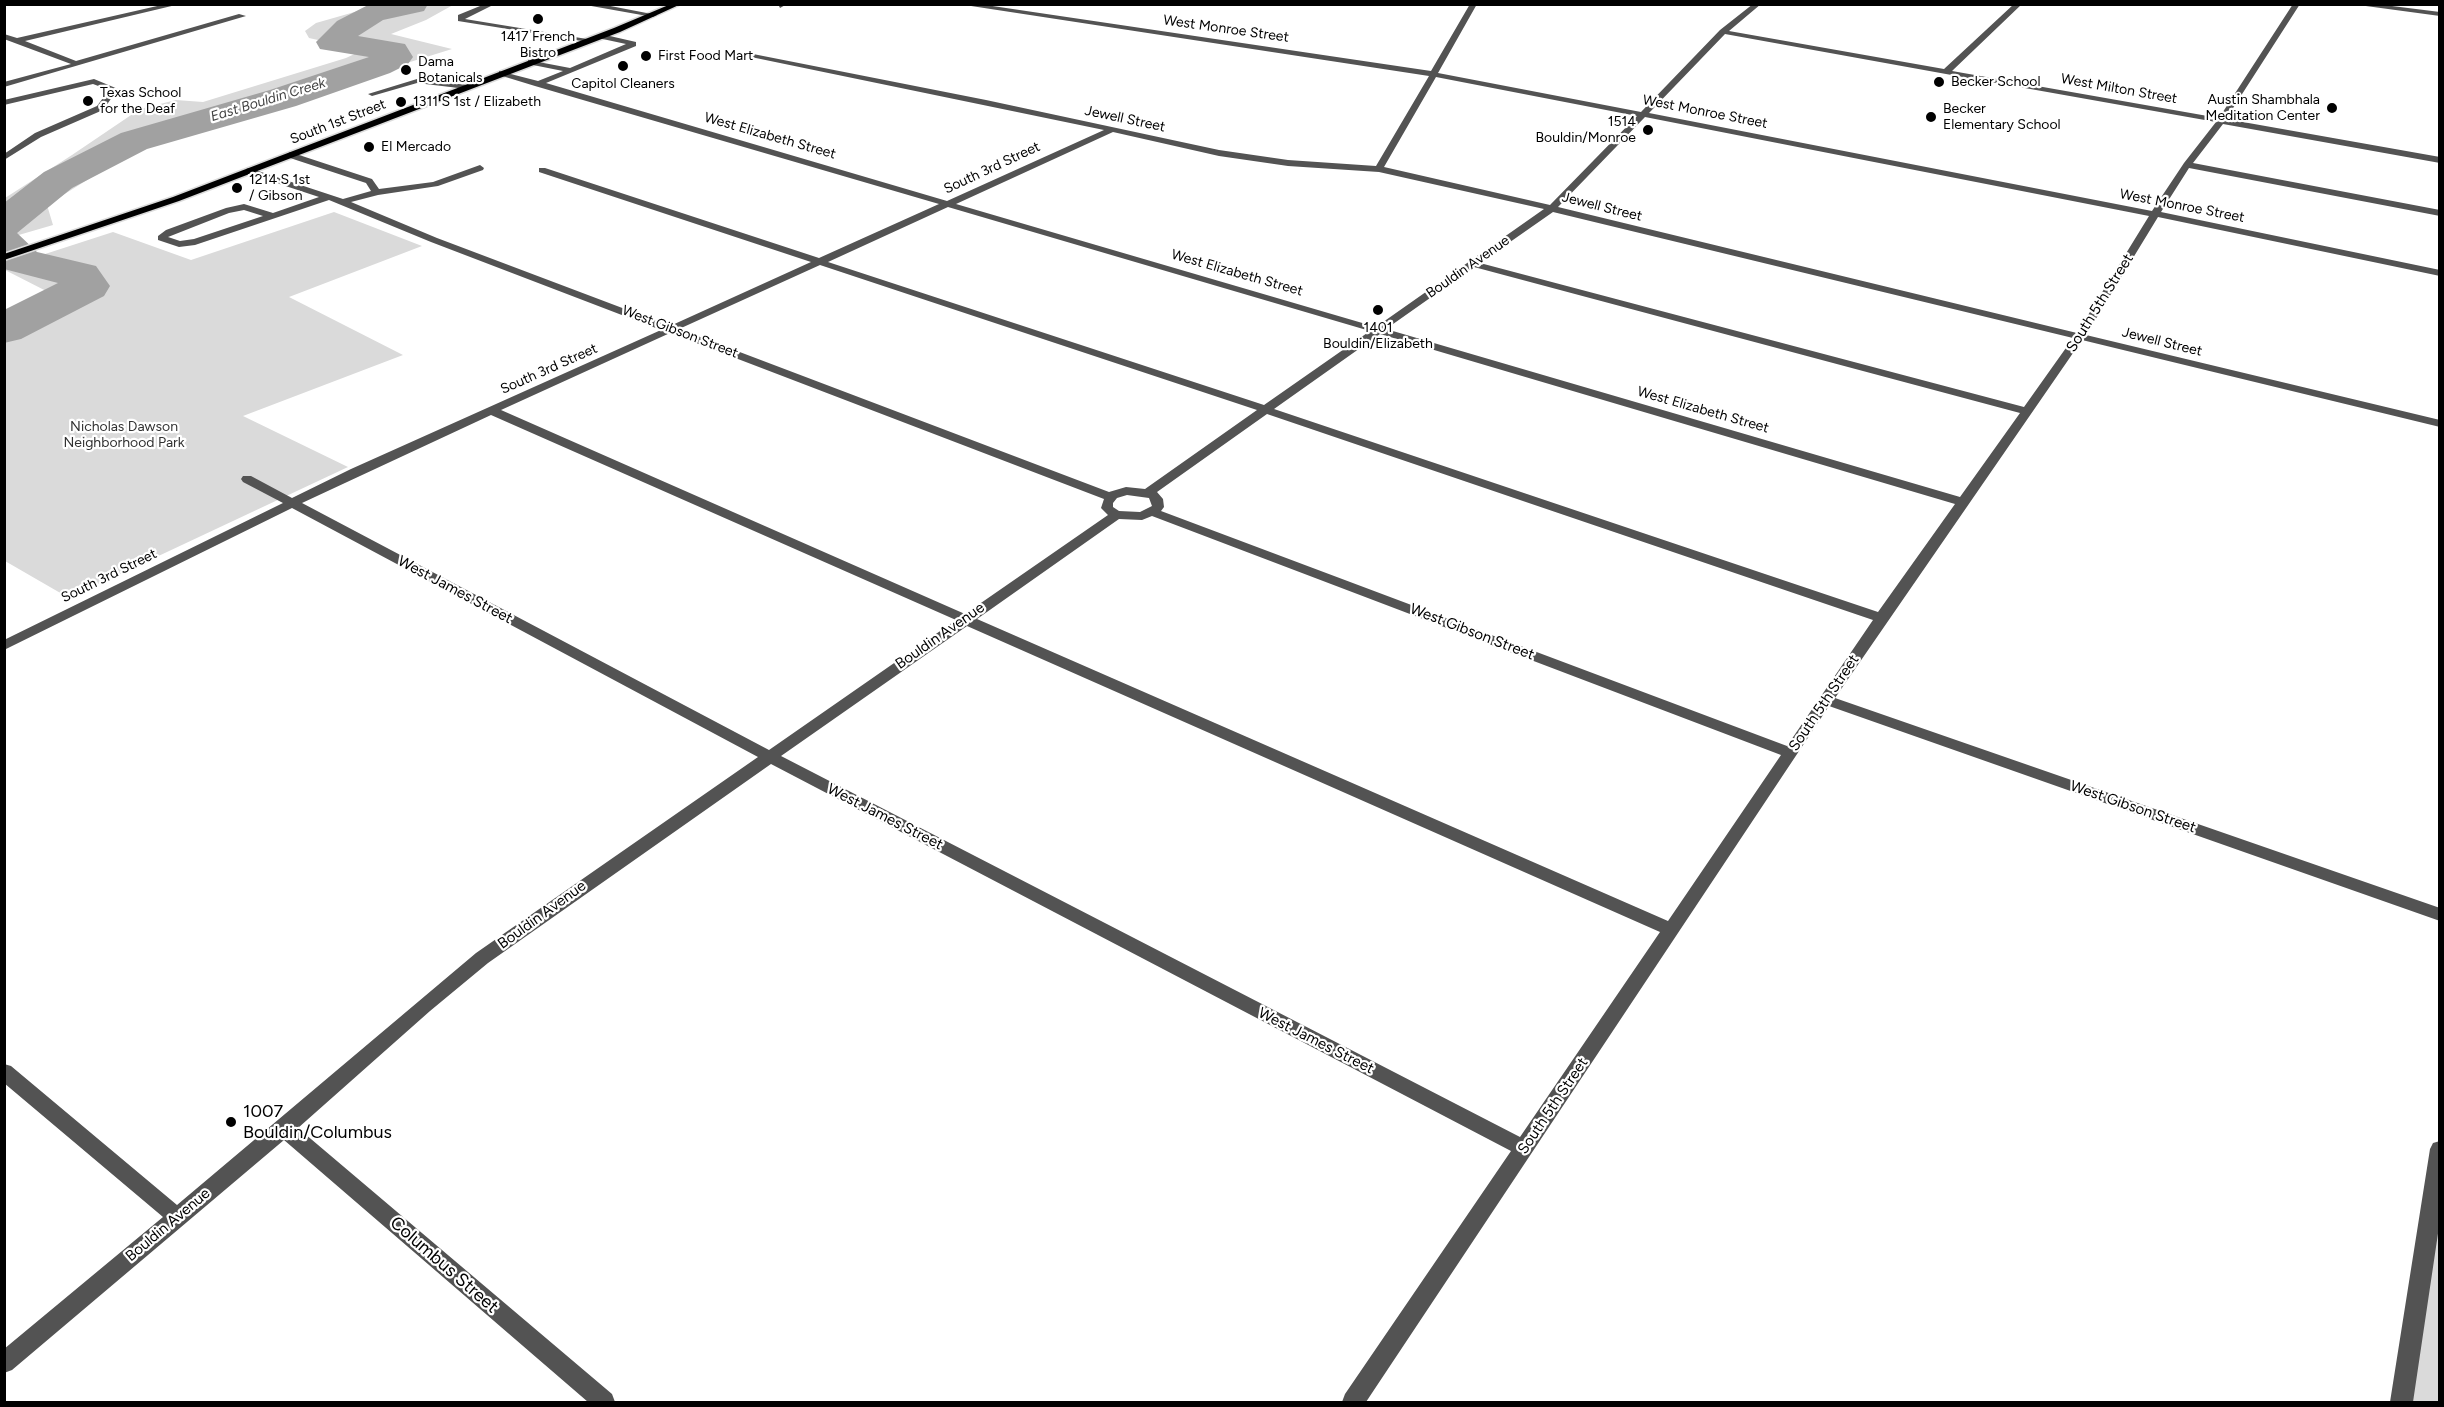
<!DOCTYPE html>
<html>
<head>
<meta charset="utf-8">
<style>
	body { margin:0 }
	#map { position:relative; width:2444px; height:1407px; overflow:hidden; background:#fff; font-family:Figtree,sans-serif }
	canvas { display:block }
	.frame { position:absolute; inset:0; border:6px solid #000; pointer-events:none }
</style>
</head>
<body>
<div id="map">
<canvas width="2444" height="1407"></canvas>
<div class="frame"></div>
</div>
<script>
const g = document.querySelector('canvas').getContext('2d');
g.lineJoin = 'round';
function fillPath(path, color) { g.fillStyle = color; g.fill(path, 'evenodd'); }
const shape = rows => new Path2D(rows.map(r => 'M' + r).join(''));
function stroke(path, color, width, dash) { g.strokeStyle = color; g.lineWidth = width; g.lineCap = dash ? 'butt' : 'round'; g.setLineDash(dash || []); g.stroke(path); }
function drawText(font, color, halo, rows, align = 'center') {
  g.font = font + ' Figtree,sans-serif'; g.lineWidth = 4.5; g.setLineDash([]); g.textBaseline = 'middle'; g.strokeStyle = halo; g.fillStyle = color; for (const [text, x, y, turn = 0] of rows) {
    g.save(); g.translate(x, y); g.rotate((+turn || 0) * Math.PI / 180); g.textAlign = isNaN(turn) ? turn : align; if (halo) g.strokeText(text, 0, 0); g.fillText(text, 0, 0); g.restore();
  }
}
fillPath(shape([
	[379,5,453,5,426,20,391,34,452,49,349,81,217,126,153,139,47,205,53,225,5,239,5,198,72,155,140,109,176,100,203,102,346,58,363,50,309,38,305,31,316,23],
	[334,212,422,246,289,297,403,355,243,416,348,467,69,598,5,561,5,322,56,296,5,270,5,267,113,232,191,260],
	[2439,1149,2439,1402,2401,1402]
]), '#dadada');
fillPath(shape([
	[370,4,428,4,424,11,383,20,358,36,405,44,413,57,408,64,390,73,296,106,147,149,72,188,17,233,37,252,96,266,110,286,104,296,21,339,4,343,4,310,58,283,4,269,4,203,44,172,121,133,270,90,369,57,320,49,316,42,337,21,370,4]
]), '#a1a1a1');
const major = shape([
	[671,4,681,4,620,32,179,201,4,260,4,254,173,197,614,28,671,4]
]);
stroke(major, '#dbdbdb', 3);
fillPath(shape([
	[166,4,180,4,25,41,76,61,239,14,246,16,4,87,4,82,71,64,4,39,4,34,17,38,166,4],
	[485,4,495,4,465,19,593,40,589,42,458,21,458,15,485,4],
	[580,4,600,4,657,15,653,17,580,4],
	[778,4,787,4,780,8,778,4],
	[958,4,979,4,1431,71,1470,4,1477,4,1438,73,1641,112,1720,30,1753,4,1761,4,1729,31,1944,69,2014,4,2022,4,1952,71,2219,118,2293,4,2300,4,2226,119,2440,157,2440,163,2223,124,2193,163,2440,210,2440,216,2189,168,2161,212,2440,270,2440,276,2158,217,2086,335,2440,420,2440,427,2082,340,1835,698,2440,908,2440,921,1829,706,1366,1402,1342,1402,1345,1394,1511,1151,771,764,488,963,430,1011,298,1128,612,1394,615,1402,588,1402,284,1140,12,1370,4,1373,4,1349,163,1217,4,1083,4,1064,11,1066,177,1205,476,953,758,757,292,508,4,650,4,640,283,503,243,482,241,479,243,476,251,476,292,498,351,469,661,330,431,242,329,200,195,245,179,247,158,240,158,236,166,230,226,208,244,204,273,213,319,197,246,173,246,169,249,168,343,199,371,191,366,183,287,157,286,155,290,152,372,179,379,189,433,182,480,165,484,168,483,170,438,186,378,195,351,202,437,238,670,326,811,262,539,172,539,168,545,168,819,258,939,204,535,86,499,75,499,71,538,81,563,71,528,64,528,60,570,68,626,44,598,38,601,34,636,42,636,46,546,83,947,201,1104,130,751,57,748,57,748,53,986,100,1219,150,1288,160,1376,166,1429,76,958,4],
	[1725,34,1946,74,2216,122,2184,163,2152,211,1649,113,1725,34],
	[1436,77,1637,116,1550,205,1384,167,1436,77],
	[1645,117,2149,216,2077,333,1558,207,1645,117],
	[1113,132,1219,156,1288,166,1379,172,1544,209,1376,327,956,204,1113,132],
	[948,207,1370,331,1264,405,828,262,948,207],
	[244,210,263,216,194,239,180,241,168,237,229,213,244,210],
	[1553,212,2073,338,2024,407,1480,263,1553,212],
	[820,265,1257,410,1145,489,1126,487,1109,492,679,329,820,265],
	[1474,267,2020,413,1960,497,1386,329,1474,267],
	[670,333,1104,499,1101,508,1108,515,965,614,501,410,670,333],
	[1380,334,1955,504,1878,612,1274,409,1380,334],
	[1267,414,1873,620,1787,746,1161,511,1164,507,1163,499,1157,492,1267,414],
	[491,415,956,620,769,750,302,503,491,415],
	[1127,495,1149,498,1152,506,1140,512,1119,511,1113,507,1113,503,1117,498,1127,495],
	[1152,516,1781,755,1668,921,977,619,1119,519,1142,520,1152,516],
	[967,626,1660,932,1520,1137,781,756,967,626],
	[2351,4,2376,4,2440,12,2440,16,2351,4],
	[94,79,118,89,103,110,41,137,4,160,4,154,35,133,97,106,109,90,93,84,4,105,4,100,94,79],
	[417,79,467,85,471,87,467,89,417,83,372,96,368,94,417,79],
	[2440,1141,2440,1220,2413,1402,2390,1402,2430,1149,2433,1143,2440,1141]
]), '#535353');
fillPath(major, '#000');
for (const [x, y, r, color] of [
	[538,19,6,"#000"],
	[646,56,6,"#000"],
	[623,66,6,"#000"],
	[406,70,6,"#000"],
	[1939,82,6,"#000"],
	[88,101,6,"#000"],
	[401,102,6,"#000"],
	[2332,108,6,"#000"],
	[1931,117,6,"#000"],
	[1648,130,6,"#000"],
	[369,147,6,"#000"],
	[237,188,6,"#000"],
	[1378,310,6,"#000"],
	[231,1122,6,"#000"]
]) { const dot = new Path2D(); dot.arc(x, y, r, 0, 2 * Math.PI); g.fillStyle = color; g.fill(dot); stroke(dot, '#fff', 2); }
drawText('14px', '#000', '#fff', [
	["West Monroe Street",1226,29,8],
	["West Milton Street",2119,89,10],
	["West Monroe Street",1705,112,11],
	["Jewell Street",1125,119,12],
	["South 1st Street",338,122,-21],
	["West Elizabeth Street",770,136,16],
	["South 3rd Street",992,168,-25],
	["West Monroe Street",2182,206,11],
	["Jewell Street",1602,207,14],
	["Bouldin Avenue",1468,267,-35],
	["West Elizabeth Street",1237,273,16],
	["West Gibson Street",680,332,21],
	["Jewell Street",2162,342,14],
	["South 3rd Street",549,369,-24],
	["West Elizabeth Street",1703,410,16],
	["South 3rd Street",109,576,-26]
]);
drawText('14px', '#000', '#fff', [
	["1417 French",538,37,"center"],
	["Bistro",538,53,"center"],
	["First Food Mart",658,56],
	["Dama",418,62],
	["Botanicals",418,78],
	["Becker School",1951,82],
	["Capitol Cleaners",623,84,"center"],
	["Texas School",100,93],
	["for the Deaf",100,109],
	["Austin Shambhala",2320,100,"right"],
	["Meditation Center",2320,116,"right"],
	["1311 S 1st / Elizabeth",413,102],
	["Becker",1943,109],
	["Elementary School",1943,125],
	["1514",1636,122,"right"],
	["Bouldin/Monroe",1636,138,"right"],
	["El Mercado",381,147],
	["1214 S 1st",249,180],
	["/ Gibson",249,196],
	["1401",1378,328,"center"],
	["Bouldin/Elizabeth",1378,344,"center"]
], 'left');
drawText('italic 14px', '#424242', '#fff', [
	["East Bouldin Creek",268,100,-17]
]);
drawText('14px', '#313131', '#fff', [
	["Nicholas Dawson",124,427],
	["Neighborhood Park",124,443]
]);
drawText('15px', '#000', '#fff', [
	["South 5th Street",2100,303,-58],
	["West James Street",455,590,28],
	["West Gibson Street",1472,632,21],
	["Bouldin Avenue",940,636,-35],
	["South 5th Street",1824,703,-56],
	["West Gibson Street",2133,807,19],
	["West James Street",885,817,27],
	["Bouldin Avenue",542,915,-36],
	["West James Street",1316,1041,27],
	["South 5th Street",1553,1106,-56],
	["Bouldin Avenue",168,1225,-40]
]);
drawText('18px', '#000', '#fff', [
	["1007",243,1112],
	["Bouldin/Columbus",243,1133]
], 'left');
drawText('18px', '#000', '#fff', [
	["Columbus Street",444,1265,41]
]);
</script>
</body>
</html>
